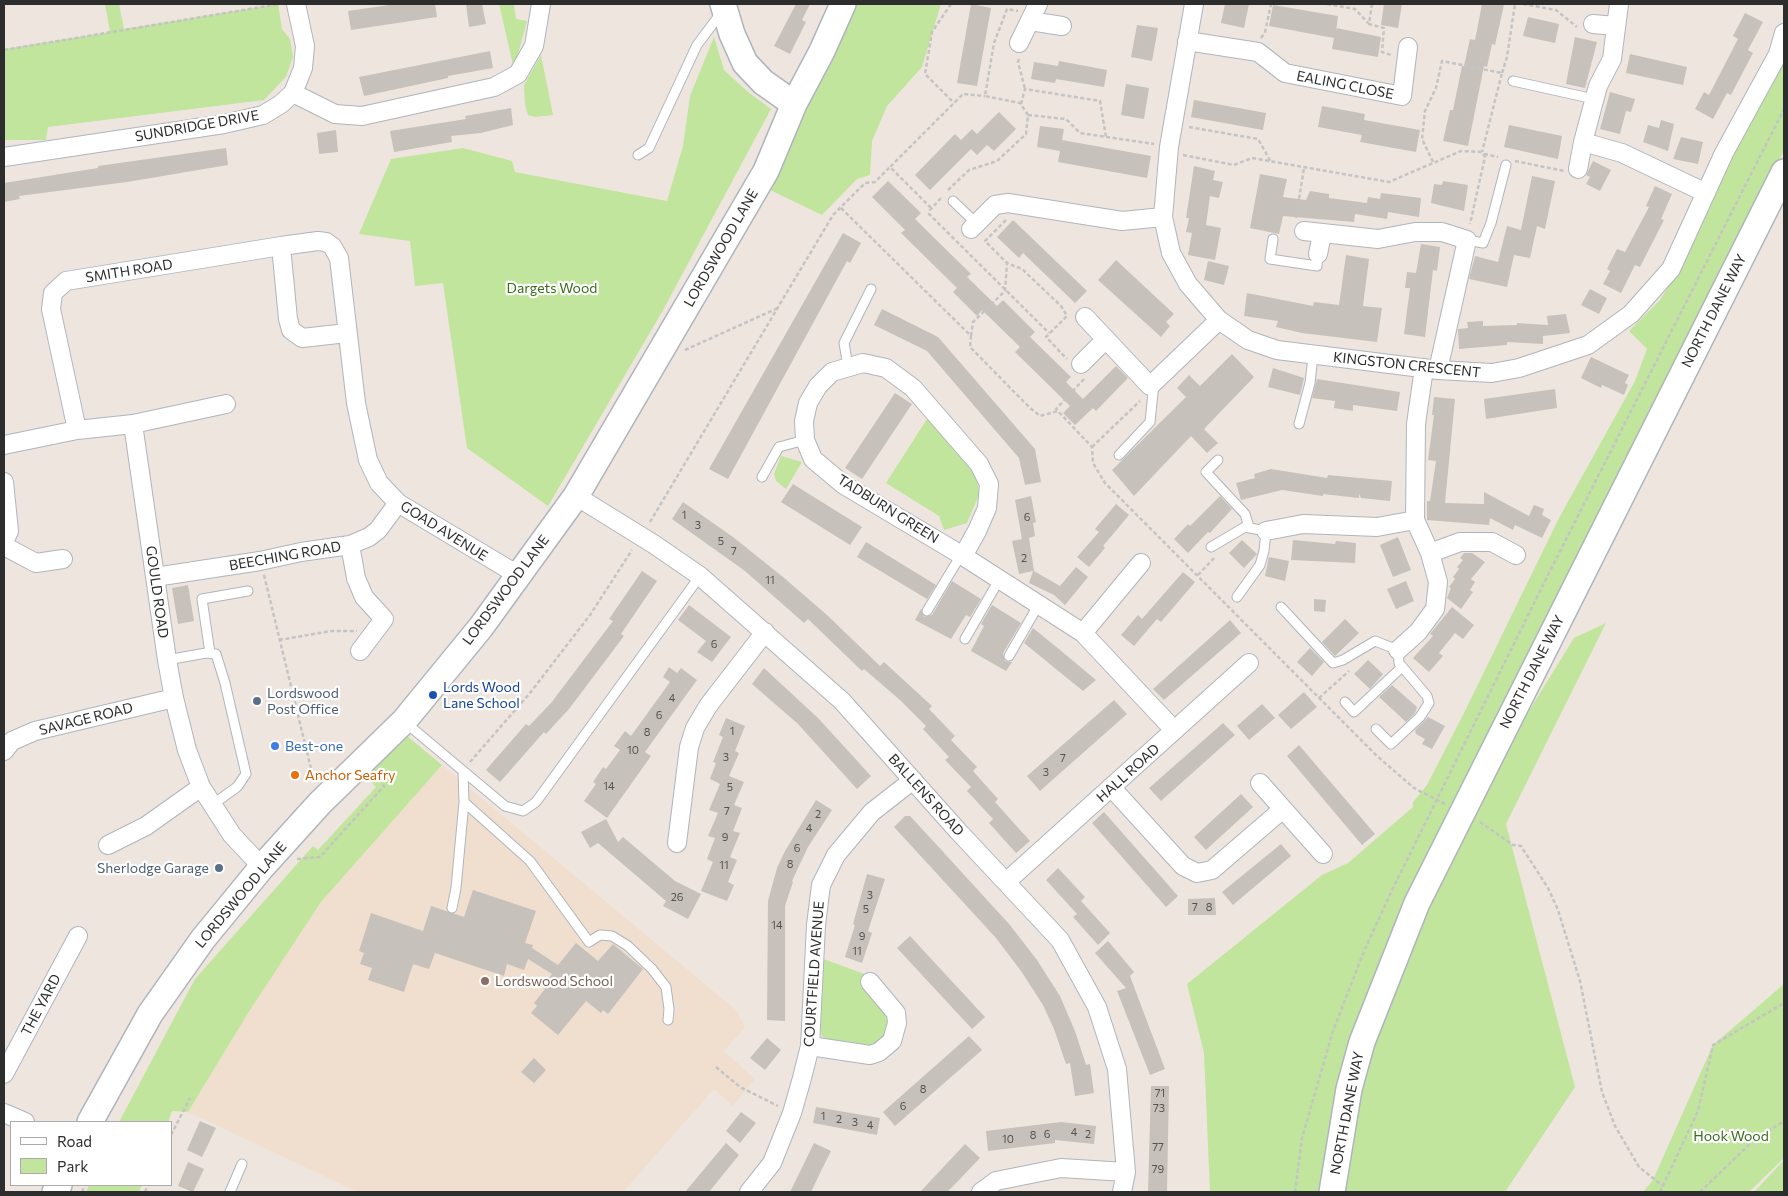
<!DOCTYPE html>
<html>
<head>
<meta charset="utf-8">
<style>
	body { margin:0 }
	#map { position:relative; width:1788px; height:1196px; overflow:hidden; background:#eee5df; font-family:Commissioner,sans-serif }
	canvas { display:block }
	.frame { position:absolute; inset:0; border:5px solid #2d2d2d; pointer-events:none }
	.legend { position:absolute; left:10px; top:1121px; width:162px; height:65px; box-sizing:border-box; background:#fff; border:1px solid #ababab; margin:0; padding:6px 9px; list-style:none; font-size:15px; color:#2d2d2d }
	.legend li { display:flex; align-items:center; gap:10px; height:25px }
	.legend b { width:25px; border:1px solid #ababab }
</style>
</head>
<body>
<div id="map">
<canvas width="1788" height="1196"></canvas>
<div class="frame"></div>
<ul class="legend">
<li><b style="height:6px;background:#fff"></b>Road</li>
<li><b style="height:14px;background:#c1e59c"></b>Park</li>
</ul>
</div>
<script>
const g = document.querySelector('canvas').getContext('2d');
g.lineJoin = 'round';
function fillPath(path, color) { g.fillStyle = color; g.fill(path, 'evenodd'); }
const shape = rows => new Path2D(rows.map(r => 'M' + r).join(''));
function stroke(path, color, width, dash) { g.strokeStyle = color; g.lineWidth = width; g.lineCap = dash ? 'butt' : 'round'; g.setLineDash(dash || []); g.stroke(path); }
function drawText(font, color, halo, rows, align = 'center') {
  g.font = font + ' Commissioner,sans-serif'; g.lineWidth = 4.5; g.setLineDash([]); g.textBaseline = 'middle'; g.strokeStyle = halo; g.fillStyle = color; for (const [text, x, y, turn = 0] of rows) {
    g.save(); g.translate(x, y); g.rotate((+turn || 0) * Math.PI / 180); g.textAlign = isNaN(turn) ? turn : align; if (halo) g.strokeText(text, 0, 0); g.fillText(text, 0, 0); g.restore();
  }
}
fillPath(shape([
	[442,765,736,1010,745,1027,724,1051,755,1079,733,1106,714,1089,623,1192,358,1192,188,1112,250,1010,321,902]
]), '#f0dfcf');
fillPath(shape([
	[105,4,119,4,124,29,267,6,267,4,278,4,282,29,290,39,293,57,286,77,264,100,48,127,46,140,4,140,4,49,110,32],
	[499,4,514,4,516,19,527,21,514,69],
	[854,4,941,4,922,67,887,106,872,141,870,175,857,179,822,215,766,188,835,51],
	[714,37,724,70,748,92,771,109,662,312,548,506,467,448,443,283,415,286,410,241,359,234,391,159,463,148,512,161,515,172,667,201,683,146,690,96],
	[541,55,553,115,535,117,528,115,525,105,524,85],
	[1784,56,1784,150,1463,818,1574,638,1606,623,1506,824,1575,1087,1505,1192,1210,1192,1204,1053,1187,984,1322,875,1348,863,1413,807,1413,802,1427,785,1464,713,1559,518,1635,381,1647,349,1629,331,1660,300,1682,264,1722,174],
	[927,419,972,470,977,479,979,495,967,523,944,530,939,516,886,483],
	[781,456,802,462,786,489,776,481,774,474],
	[406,735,442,765,321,902,250,1010,188,1112,172,1111,168,1122,119,1122,195,979,313,846,318,850,376,787,361,772],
	[821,958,867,975,860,982,886,1011,889,1020,889,1029,878,1047,863,1050,829,1042,822,1036,819,1023],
	[1784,984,1784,1158,1749,1192,1643,1192,1653,1180,1713,1045],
	[1784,1160,1784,1192,1754,1192],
	[89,1185,142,1185,139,1192,86,1192]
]), '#c1e59c');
fillPath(shape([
	[396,4,435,4,437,17,351,30,348,11],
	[466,4,482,4,486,24,469,27],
	[796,4,810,4,802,20,806,22,790,54,774,46],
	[971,4,991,8,977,86,957,83],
	[1225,4,1249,4,1244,28,1221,23],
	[1384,4,1402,4,1398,28,1381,25],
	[1482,4,1504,5,1495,45,1492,44,1487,67,1484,66,1468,146,1443,141,1450,110,1453,110,1462,66,1464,66,1470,39,1475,40],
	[1273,5,1338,16,1336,32,1336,28,1381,37,1378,57,1332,49,1334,38,1269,26],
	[1745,13,1763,22,1748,50,1753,53,1731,95,1727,93,1713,119,1695,109,1704,92,1709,95,1738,39,1733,36],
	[1528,17,1559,24,1555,43,1523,36],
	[1137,25,1158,28,1152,61,1131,57],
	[1575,37,1597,42,1585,88,1566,84],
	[490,51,493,68,448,76,448,78,364,96,359,77],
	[1630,54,1687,67,1683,85,1626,73],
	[1059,61,1107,70,1104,87,1056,79,1055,83,1031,79,1034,62,1058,66],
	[1126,84,1149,88,1144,119,1121,115],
	[1610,92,1635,99,1631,112,1626,111,1620,134,1600,129],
	[1194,100,1266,113,1263,130,1191,117],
	[1322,106,1365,114,1364,120,1420,130,1416,152,1360,142,1362,135,1318,127],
	[511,108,513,125,481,133,451,136,452,142,394,152,390,131,466,119,465,116],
	[999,112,1016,129,994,151,987,145,977,155,971,149,930,190,915,175,955,134,961,140,972,129,977,134],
	[1661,120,1674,124,1668,151,1643,142,1648,125,1659,128],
	[1509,125,1562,136,1558,159,1504,147],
	[1040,126,1064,129,1060,151,1037,147],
	[336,130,338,152,319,154,317,133],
	[1681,137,1703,142,1698,164,1673,159],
	[1062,140,1151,156,1147,178,1058,162],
	[226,148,228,165,127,182,19,196,20,199,4,202,4,183,98,168,98,166],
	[1593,161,1611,170,1600,191,1586,184,1590,177,1586,175],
	[1194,166,1215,171,1213,180,1223,182,1219,198,1210,196,1206,225,1221,228,1215,260,1188,255,1192,233,1186,232,1189,218,1186,218],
	[1260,174,1287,179,1283,197,1306,200,1310,191,1329,194,1329,198,1367,203,1368,197,1380,199,1381,193,1421,198,1419,217,1388,212,1387,219,1355,214,1354,222,1283,216,1279,234,1250,228],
	[1532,176,1555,181,1545,229,1537,226,1530,258,1514,255,1507,287,1469,279,1475,256,1498,262,1507,226,1521,230],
	[888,181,921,213,915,219,971,274,967,277,997,306,1003,300,1035,332,1030,337,1071,377,1066,382,1083,399,1116,366,1128,378,1096,411,1093,408,1075,425,1063,413,1070,406,1015,352,1020,347,982,310,977,316,953,292,957,288,901,233,905,230,872,197],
	[1443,181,1468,185,1464,211,1431,203,1434,184,1442,185],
	[1655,186,1672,194,1661,219,1664,220,1640,267,1635,265,1621,293,1603,284,1610,271,1607,269,1617,249,1625,252,1649,207,1646,206],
	[1013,220,1087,291,1075,303,1023,253,1019,258,997,237],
	[843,233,861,243,850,263,847,261,728,479,709,469],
	[1421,244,1440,247,1437,271,1433,270,1425,337,1404,334,1410,288,1405,288,1407,272,1416,273],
	[1346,255,1369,259,1363,306,1382,308,1377,342,1302,333,1276,327,1278,321,1244,316,1247,293,1313,306,1314,302,1339,305],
	[1116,260,1174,314,1166,322,1170,326,1161,337,1098,280],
	[1208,261,1229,266,1224,285,1204,280],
	[1590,289,1607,298,1599,314,1581,305],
	[882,309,938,337,1035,449,1041,482,1025,485,1019,458,927,351,874,325],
	[1566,314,1570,333,1543,336,1543,344,1507,342,1507,345,1459,349,1458,329,1468,328,1467,322,1483,321,1483,326,1517,325,1517,323,1548,325,1547,316],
	[1232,354,1254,377,1204,429,1218,443,1207,453,1191,436,1134,496,1112,470,1186,397,1177,388,1189,375,1200,386],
	[1591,357,1629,375,1625,383,1628,385,1624,395,1602,385,1601,388,1581,378],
	[1273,368,1304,378,1300,395,1268,387],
	[1317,379,1400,392,1397,411,1353,405,1353,411,1334,408,1335,401,1312,398],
	[1555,389,1557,408,1486,419,1484,399],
	[895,393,912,404,862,479,845,468],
	[1434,397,1455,399,1445,503,1484,504,1484,492,1529,516,1534,505,1544,509,1542,515,1551,520,1542,538,1515,525,1513,530,1490,518,1489,525,1427,520,1427,501,1430,501,1436,461,1428,460,1434,415,1432,415],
	[1271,469,1327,478,1328,475,1392,481,1390,501,1361,498,1359,494,1359,498,1323,494,1323,496,1282,490,1241,500,1236,483,1255,478,1254,474],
	[793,484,862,527,850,545,781,502],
	[1031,496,1036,522,1033,523,1035,536,1029,538,1034,571,1060,586,1076,567,1088,577,1065,605,1054,595,1029,583,1033,571,1019,574,1012,541,1022,539,1015,500],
	[1220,496,1232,509,1210,533,1208,532,1188,553,1174,539,1188,524,1190,526],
	[683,502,733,537,783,577,827,615,880,666,884,662,932,706,929,709,955,736,951,740,977,767,973,771,998,799,995,802,1030,841,1016,853,989,823,993,819,967,791,971,787,945,760,949,757,923,729,926,726,901,701,864,669,862,671,808,619,804,623,745,571,672,519],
	[1116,504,1129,515,1103,546,1105,548,1089,567,1077,557,1099,532,1095,529],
	[1398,537,1411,570,1393,577,1380,545],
	[1242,540,1257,554,1244,568,1229,553],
	[1293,540,1335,544,1336,541,1356,543,1355,563,1291,560],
	[866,542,936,585,924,604,927,599,857,557],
	[1464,553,1472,553,1485,562,1471,579,1475,582,1470,590,1473,592,1461,609,1447,598,1451,588,1449,587,1455,579,1453,577,1459,569,1457,567,1463,560,1460,558],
	[1269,557,1289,561,1285,581,1265,576],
	[642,571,657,581,621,634,624,636,569,709,546,734,544,732,500,782,486,770,526,724,529,726,551,703,613,621,609,619],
	[1183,572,1195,582,1161,622,1157,619,1134,646,1121,635,1138,615,1142,619],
	[952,581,981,599,970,617,966,615,951,639,915,620,921,609,924,617,932,615],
	[1406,581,1414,601,1396,609,1387,589],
	[188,585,194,621,178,624,172,588],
	[1314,599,1326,600,1325,612,1314,611],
	[689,605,731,637,712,662,697,652,706,641,678,620],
	[992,605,1021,623,1003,653,1005,661,1012,662,1006,671,971,651,984,626,981,624],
	[1452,607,1474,625,1463,639,1455,633,1439,653,1443,656,1429,672,1413,658,1433,636,1430,634],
	[1345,619,1359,633,1335,656,1322,642],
	[1230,620,1241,633,1164,700,1153,689],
	[1033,628,1060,650,1096,680,1083,691,1024,643],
	[1310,648,1324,662,1312,676,1297,662],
	[1368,660,1383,674,1370,689,1354,674],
	[669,667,677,673,681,668,697,680,645,752,651,756,607,818,584,801,596,784,593,782,603,767,606,769,620,750,614,746,625,731,631,736,670,682,663,677],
	[764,668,818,718,871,776,857,789,798,724,752,684],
	[1392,685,1417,707,1415,713,1406,722,1379,697],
	[1304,692,1317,707,1291,729,1278,715],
	[1114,700,1127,714,1040,791,1027,776],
	[1262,704,1275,718,1249,740,1237,726],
	[1428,717,1445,726,1432,749,1422,744,1425,739,1416,734,1415,730],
	[726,718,745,726,735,751,739,753,729,776,744,782,734,805,742,808,733,831,740,833,730,857,737,860,728,882,734,885,727,901,701,891,713,862,707,859,715,838,708,836,718,813,709,810,720,784,710,779,716,763,713,762,723,737,719,735],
	[1223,723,1235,735,1161,801,1149,788],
	[1299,745,1375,834,1362,845,1287,756],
	[1241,794,1253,807,1206,850,1194,837],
	[816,800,832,810,808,847,792,881,793,882,785,906,785,1021,767,1020,768,901,777,868,785,851],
	[1104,812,1178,896,1166,907,1092,823],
	[905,816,910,816,935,843,1010,925,1037,960,1060,996,1075,1031,1086,1065,1090,1064,1094,1093,1075,1096,1070,1063,1066,1064,1054,1029,1043,1005,1021,971,996,938,894,827],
	[606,819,618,842,623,837,675,881,701,894,688,919,663,906,666,901,598,843,590,848,581,832],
	[1281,844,1291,856,1233,905,1222,892],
	[1058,868,1085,897,1081,901,1110,933,1098,945,1073,917,1077,914,1046,880],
	[867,874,885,879,868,931,872,933,862,963,845,957,855,925,853,924],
	[473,890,536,911,525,943,533,945,532,948,558,965,576,943,598,961,613,944,643,969,608,1014,603,1010,601,1013,586,1001,558,1035,531,1013,537,1006,534,1003,545,989,542,986,552,974,528,959,524,970,507,964,504,976,435,953,429,969,413,964,404,992,368,980,372,968,360,964,364,953,359,951,371,913,423,931,431,906,464,917],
	[1215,898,1216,915,1188,915,1188,899],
	[910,936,985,1017,972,1029,897,948],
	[1108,941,1134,972,1130,976,1165,1069,1150,1075,1117,991,1126,988,1095,953],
	[969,1036,982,1050,895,1126,883,1112],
	[767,1038,781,1050,765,1070,750,1058],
	[534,1058,546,1070,534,1083,521,1072],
	[1151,1086,1169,1086,1167,1192,1148,1192],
	[816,1107,880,1118,877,1135,813,1123],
	[741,1112,756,1123,740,1143,726,1131],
	[200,1121,216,1128,202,1157,187,1150],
	[1061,1122,1096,1126,1094,1144,1055,1140,1055,1143,988,1151,986,1131],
	[726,1143,739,1155,709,1192,685,1192],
	[814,1143,831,1151,822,1169,811,1192,790,1192],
	[965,1144,980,1158,960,1179,947,1192,920,1192],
	[188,1162,204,1169,193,1192,178,1186]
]), '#c7c1bb');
const lane = shape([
	[1513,81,1594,99],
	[638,155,649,148,697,45,721,13],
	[953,201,977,224],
	[1273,239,1270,259,1317,266,1318,254],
	[1467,240,1483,243,1491,223,1506,165],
	[848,366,844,343,871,289],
	[1299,424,1310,383,1313,356],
	[1119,455,1150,422,1154,383],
	[1218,460,1206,472,1245,514,1249,527],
	[762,477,779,447,805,440],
	[1211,547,1245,527,1266,531,1264,551,1260,565,1237,597],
	[1281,607,1333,663,1343,660,1375,641,1398,650,1399,663,1427,696,1429,703,1420,717,1391,744,1376,729],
	[927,611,961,555],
	[965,639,999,580],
	[210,653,202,599,248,591],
	[1009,656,1039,604],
	[167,660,206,653,216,654,225,683,246,774,237,787,212,805],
	[1345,702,1354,712,1402,667],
	[406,723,505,806,523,811,536,802,700,576],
	[464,802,530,861,589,942,600,935,612,936,628,946,652,969,666,987,669,1009,668,1020],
	[452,908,456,888,464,802,463,771],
	[230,1192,242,1164]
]);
const street = shape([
	[1194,4,1169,147,1163,217,1171,253,1188,284,1219,320,1248,340,1277,350,1438,370,1492,373,1519,368,1588,345,1631,314,1671,269,1724,153,1778,54,1784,33],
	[1619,4,1612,59,1598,86,1583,142,1622,153,1706,193],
	[1030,21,1062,26],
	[1593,24,1616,26],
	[1187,41,1258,52,1285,73,1402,96,1408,47],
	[1019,43,1038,4],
	[293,93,335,114,362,116,494,87,518,74,534,46,541,4],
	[4,157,224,124,263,115,281,104,293,93,303,68,305,46,296,4],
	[1578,169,1583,142],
	[971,229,995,205,1008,203,1122,221,1163,217],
	[1304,231,1378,239,1415,232,1442,232,1467,240,1438,370],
	[281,246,288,319,291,330,302,338,347,333],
	[1318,254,1322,234],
	[1085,317,1150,386,1219,320],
	[1081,364,1106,339],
	[133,424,226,404],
	[77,430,51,309,53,293,66,281,281,246,318,241,326,242,332,246,339,258,356,403,368,460,379,483,398,503,518,575],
	[4,445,77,430,133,424,167,660,174,698,187,750,201,787,232,835,262,867],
	[4,482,9,531,4,542],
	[576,496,655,545,700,576,842,701,958,831,1060,940,1097,1007,1117,1069,1126,1172,1122,1192],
	[1266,531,1303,524,1377,527,1415,520],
	[350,545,356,578,364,597,384,619,360,651],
	[4,546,36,563,63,559],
	[1430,553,1460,542,1492,542,1516,555],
	[963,556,977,531,987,508,989,484,979,464,913,388,886,368,863,363,832,372,818,386,808,403,804,421,805,440,813,459,844,485,963,556,1083,633,1174,730],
	[155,577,260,561,301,552,350,545,369,537,378,530,398,503],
	[1083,633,1141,563],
	[1398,650,1418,632,1435,609,1438,582,1430,553,1415,520,1416,424,1424,368],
	[4,751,12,741,35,731,174,698],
	[1260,783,1323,854],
	[1111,787,1183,866,1197,873,1212,870,1283,809],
	[677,843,689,747,695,728,708,706,765,632],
	[108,845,146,826,201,787],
	[1006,882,1249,663],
	[810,1046,870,1055,879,1052,892,1041,897,1023,896,1013,870,982],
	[4,1074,78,936],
	[4,1113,25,1122],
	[749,1192,772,1163,792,1113,802,1078,810,1046,816,925,821,885,836,855,872,812,913,780],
	[981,1192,996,1181,1061,1168,1126,1172]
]);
const secondary = shape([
	[723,4,732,34,745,63,763,82,794,104],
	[90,1122,150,1014,203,939,262,867,320,803,404,721,481,627,576,496,766,171,794,104,822,51,843,4],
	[55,1192,59,1185],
	[1332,1192,1349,1089,1362,1042,1417,903,1784,172]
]);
stroke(lane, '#afb5bd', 11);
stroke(street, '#afb5bd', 20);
stroke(secondary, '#afb5bd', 28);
stroke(shape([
	[951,4,932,32,925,74,954,103],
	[1327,4,1355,9,1369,24],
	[1372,4,1369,24,1384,28,1382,52,1391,55],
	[1523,4,1556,10,1577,27],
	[1261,38,1265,32,1271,4],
	[4,50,279,4],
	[1019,59,1018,62,1025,89],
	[1502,73,1507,57,1515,4],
	[1021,104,1025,89,1100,101,1106,137],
	[1028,115,1066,119,1080,133,1154,144],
	[1189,127,1258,139,1271,162],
	[1484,154,1498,157],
	[1183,155,1234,165,1252,158,1389,182,1461,151,1482,152,1485,157,1470,224],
	[1515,161,1564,171],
	[1433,162,1422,139,1425,111,1436,88,1442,61,1502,73,1482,152],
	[948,190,969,170,997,161,1026,134,1028,115,1020,103,985,96,994,43,1007,9,1018,11],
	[941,198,930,210,929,214,1049,333],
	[841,208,971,336,970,347,1030,408,1040,416,1058,411],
	[931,208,890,167,963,94,985,96],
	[1296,218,1304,168],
	[1006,220,985,241,1007,263,1022,269,1061,306,1067,316,1046,337,1067,359],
	[971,336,973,322,1005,291,1007,263],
	[685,350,778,308],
	[1084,379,1056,409,1092,447,1093,463,1105,483,1378,757,1414,788,1445,804],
	[1092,447,1140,401],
	[650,522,833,215,865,183,875,182,890,167],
	[264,575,314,781],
	[1198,575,1214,558],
	[279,640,331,631,357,631],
	[1319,698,1349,671],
	[470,762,530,693,590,615,632,550],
	[1480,822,1513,845,1521,846,1548,888,1558,910,1580,981,1602,1092,1615,1126,1639,1167,1663,1186],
	[297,859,320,857,384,786,376,776],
	[716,1067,740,1087,778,1106],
	[171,1135,190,1098],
	[82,1192,85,1185],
	[145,1192,148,1185],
	[1295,1192,1302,1138,1333,1031,1364,951,1395,884,1546,579,1784,109],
	[1660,1192,1698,1111,1713,1045,1784,1003],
	[1700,1192,1753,1141,1784,1121]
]), '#c4c4c4', 2.5, [4, 2.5]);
stroke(lane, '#fff', 9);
stroke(street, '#fff', 18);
stroke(secondary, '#fff', 25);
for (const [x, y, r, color] of [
	[433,695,5,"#1a4fb4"],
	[257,701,5,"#5c6f8a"],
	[275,746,5,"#3f7fe0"],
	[295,775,5,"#e8710a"],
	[219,868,5,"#5c6f8a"],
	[485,981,5,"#8d6e63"]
]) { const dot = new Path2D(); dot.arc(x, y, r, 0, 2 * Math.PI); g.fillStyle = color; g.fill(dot); stroke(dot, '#fff', 2); }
drawText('11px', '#545250', null, [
	["1",684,515],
	["6",1027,517],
	["3",698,525],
	["5",721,541],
	["7",734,551],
	["2",1024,558],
	["11",770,580],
	["6",714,644],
	["4",672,698],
	["6",659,715],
	["1",732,731],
	["8",647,732],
	["10",633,750],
	["3",726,757],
	["7",1063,758],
	["3",1046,772],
	["14",609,786],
	["5",730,787],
	["7",727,811],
	["2",818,814],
	["4",809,828],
	["9",725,837],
	["6",797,848],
	["8",790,864],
	["11",724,865],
	["3",870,895],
	["26",677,897],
	["7",1195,907],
	["8",1209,907],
	["5",866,909],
	["14",777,925],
	["9",862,936],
	["11",857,951],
	["8",923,1089],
	["71",1160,1093],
	["6",903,1106],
	["73",1159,1108],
	["1",823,1116],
	["2",839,1119],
	["3",855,1122],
	["4",870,1125],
	["4",1074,1132],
	["6",1047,1134],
	["2",1088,1134],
	["8",1033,1135],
	["10",1008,1139],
	["77",1158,1147],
	["79",1158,1169]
]);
drawText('14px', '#2d2d2d', '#fff', [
	["EALING CLOSE",1345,85,11],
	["SUNDRIDGE DRIVE",197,126,-10],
	["LORDSWOOD LANE",721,248,-60],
	["SMITH ROAD",129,271,-9],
	["NORTH DANE WAY",1714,311,-63],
	["KINGSTON CRESCENT",1407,365,6],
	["TADBURN GREEN",888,509,32],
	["GOAD AVENUE",444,531,32],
	["BEECHING ROAD",285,556,-10],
	["LORDSWOOD LANE",506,590,-53],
	["GOULD ROAD",157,592,82],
	["NORTH DANE WAY",1532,672,-63],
	["SAVAGE ROAD",86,719,-14],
	["HALL ROAD",1128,773,-42],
	["BALLENS ROAD",926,795,48],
	["LORDSWOOD LANE",241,895,-50],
	["COURTFIELD AVENUE",814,974,-86],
	["THE YARD",41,1005,-62],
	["NORTH DANE WAY",1347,1113,-79]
]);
drawText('14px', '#396d1a', '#fff', [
	["Dargets Wood",552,288],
	["Hook Wood",1731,1136]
]);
drawText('14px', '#164399', '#fff', [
	["Lords Wood",443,687],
	["Lane School",443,703]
], 'left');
drawText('14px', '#4e5e75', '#fff', [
	["Lordswood",267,693],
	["Post Office",267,709],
	["Sherlodge Garage",209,868,"right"]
], 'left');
drawText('14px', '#366cbe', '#fff', [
	["Best-one",285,746]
], 'left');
drawText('14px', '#c56008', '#fff', [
	["Anchor Seafry",305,775]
], 'left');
drawText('14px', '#785e54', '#fff', [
	["Lordswood School",495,981]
], 'left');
</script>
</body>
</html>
